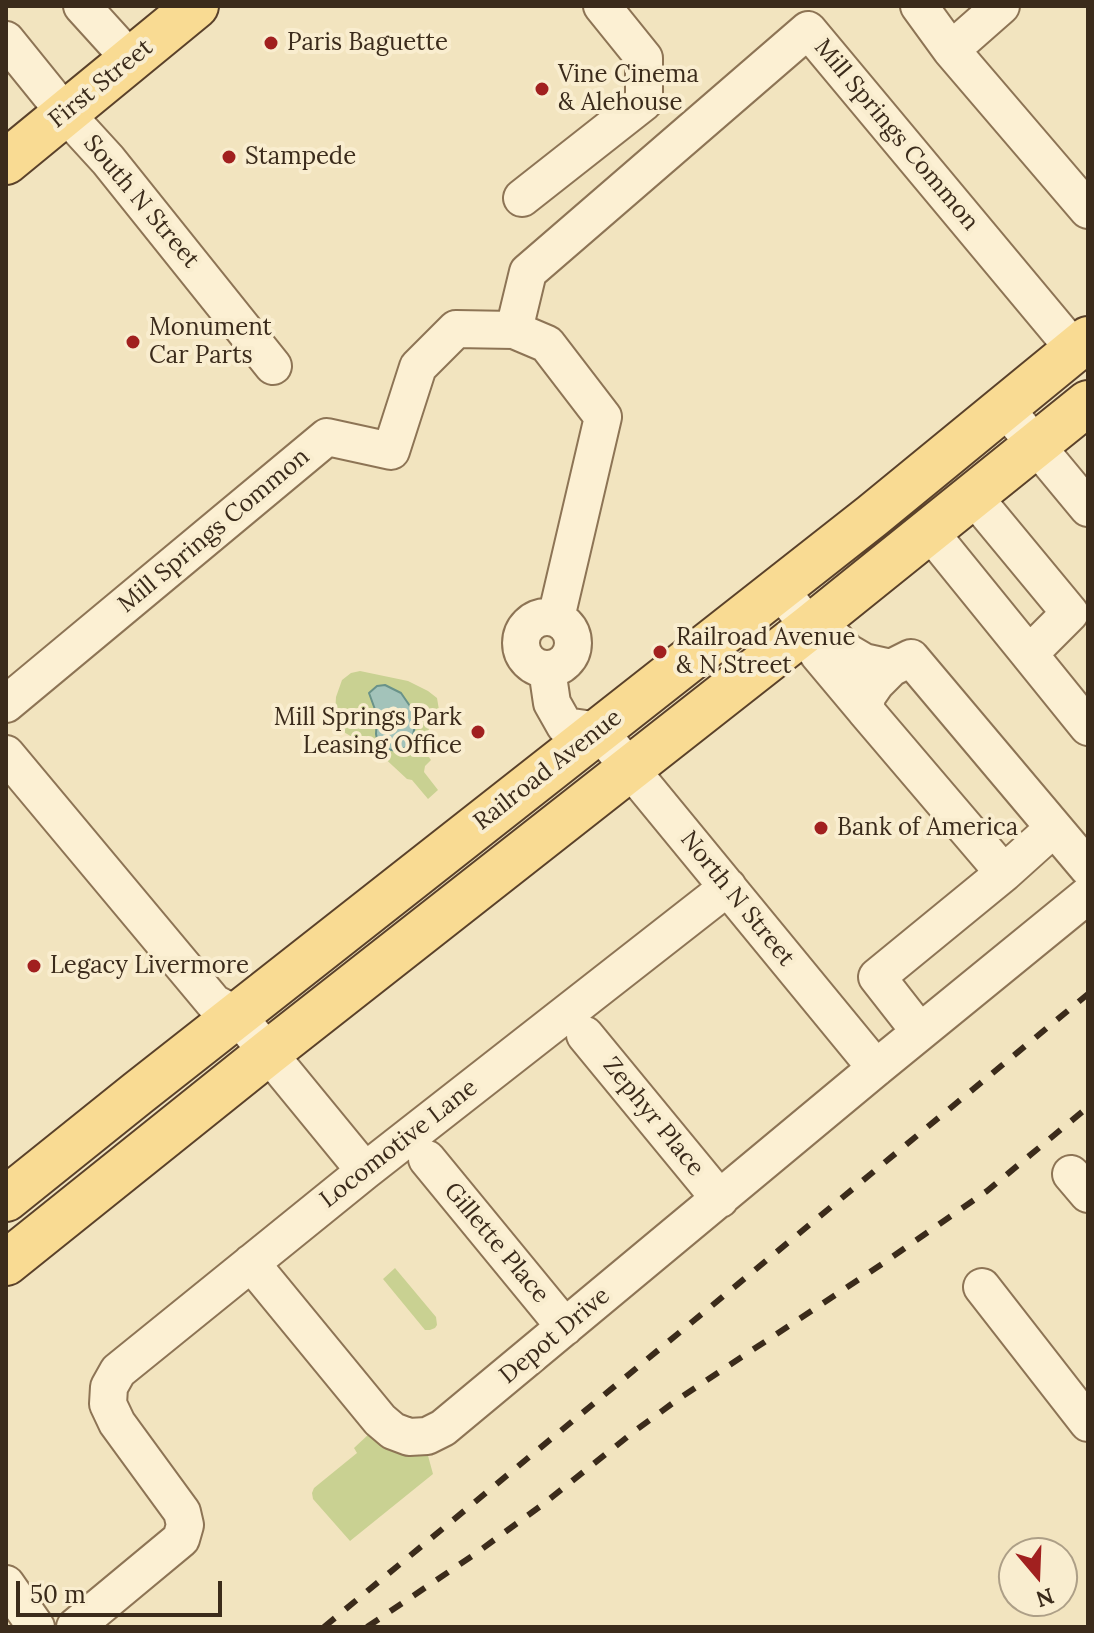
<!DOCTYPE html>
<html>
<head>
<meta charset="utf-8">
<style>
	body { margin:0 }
	#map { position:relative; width:1094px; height:1633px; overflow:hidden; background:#f2e4bf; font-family:Lora,serif }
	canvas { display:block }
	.frame { position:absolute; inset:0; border:8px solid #3b2b1b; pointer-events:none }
	.north { position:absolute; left:998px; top:1537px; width:80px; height:80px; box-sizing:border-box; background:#f9edcf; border:2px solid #ad9f87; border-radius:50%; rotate:161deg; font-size:22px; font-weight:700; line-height:32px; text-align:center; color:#3b2b1b }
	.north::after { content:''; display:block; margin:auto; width:28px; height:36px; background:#a1201f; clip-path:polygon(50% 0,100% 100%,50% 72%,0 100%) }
	.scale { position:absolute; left:16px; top:1581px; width:206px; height:36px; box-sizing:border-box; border:4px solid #3b2b1b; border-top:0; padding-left:10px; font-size:24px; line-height:28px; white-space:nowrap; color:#3b2b1b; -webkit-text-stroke:6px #f9edcf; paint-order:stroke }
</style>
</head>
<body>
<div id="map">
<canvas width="1094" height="1633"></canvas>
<div class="frame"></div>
<div class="north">N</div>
<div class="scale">50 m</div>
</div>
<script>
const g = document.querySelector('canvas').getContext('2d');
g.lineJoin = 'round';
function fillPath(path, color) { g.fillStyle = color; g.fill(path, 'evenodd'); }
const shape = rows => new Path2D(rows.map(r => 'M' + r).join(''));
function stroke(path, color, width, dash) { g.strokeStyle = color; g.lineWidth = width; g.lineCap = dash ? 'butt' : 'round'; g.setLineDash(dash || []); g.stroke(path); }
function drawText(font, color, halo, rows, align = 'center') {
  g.font = font + ' Lora,serif'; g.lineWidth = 8; g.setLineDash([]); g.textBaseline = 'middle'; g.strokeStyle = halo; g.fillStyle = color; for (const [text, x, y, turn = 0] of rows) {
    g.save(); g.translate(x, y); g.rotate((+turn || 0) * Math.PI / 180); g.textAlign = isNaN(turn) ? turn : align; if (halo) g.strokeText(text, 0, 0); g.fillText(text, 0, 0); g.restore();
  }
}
fillPath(shape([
	[360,671,408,681,428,691,437,698,440,716,429,729,422,747,423,752,425,752,431,760,425,766,424,772,438,790,428,799,412,780,407,779,379,753,337,728,335,715,336,697,342,680,351,673],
	[395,1268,436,1317,437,1325,435,1328,430,1330,425,1330,383,1279],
	[370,1433,427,1452,433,1474,350,1541,313,1499,312,1493,314,1488,357,1453,354,1448]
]), '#c9d192');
const water = shape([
	[385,685,401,693,412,709,415,726,412,739,407,747,396,751,383,748,378,744,376,734,377,715,369,693,377,686,385,685]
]);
fillPath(water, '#a3c3ba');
stroke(water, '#699289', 2);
const minor = shape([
	[82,6,131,60],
	[919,6,951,50],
	[1001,6,951,50,1088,210],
	[6,40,65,113,108,160,273,366],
	[522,198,644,102,644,58,602,6],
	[514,330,547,344,603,417,556,618],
	[1005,408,1088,508],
	[974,497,1070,613,1029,654,1088,727],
	[930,532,1029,654],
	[779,589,810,627,818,654,865,710],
	'521 643a26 26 0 1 1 52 0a26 26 0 1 1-52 0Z',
	[812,628,836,640,847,652,864,662,891,668],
	[547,669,552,703,565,726,599,731,876,1068],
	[6,704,327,437,391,451,418,367,456,329,514,330,528,272,808,30,1075,350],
	[6,754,214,1003,237,1015,365,1171],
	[1004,873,1054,828],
	[920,1032,877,977,1004,873,865,710,867,696,876,683,891,668,911,658,1088,868],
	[585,1035,720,1199],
	[427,1159,565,1327],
	[1071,1174,1088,1194],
	[251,1263,380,1420,393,1431,409,1437,427,1436,443,1428,876,1068,1088,895],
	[982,1287,1088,1423],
	[6,1584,36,1627],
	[75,1627,181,1539,185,1525,182,1512,117,1423,108,1404,109,1387,118,1371,365,1171,728,887]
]);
const major = shape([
	[6,162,196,6],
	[6,1199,138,1093,872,516,1088,339],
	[6,1263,269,1052,810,627,1088,403]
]);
stroke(minor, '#8d7455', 40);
stroke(major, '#5a412a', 48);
stroke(minor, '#fcf0d3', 36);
stroke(major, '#f9db93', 44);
stroke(shape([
	[324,1627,1088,994],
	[367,1627,475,1554,542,1505,636,1430,677,1400,882,1264,987,1191,1088,1107]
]), '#3b2b1b', 6, [14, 14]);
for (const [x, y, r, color] of [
	[271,43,8,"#a1201f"],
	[542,89,8,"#a1201f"],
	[229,157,8,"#a1201f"],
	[133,342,8,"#a1201f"],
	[660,652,8,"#a1201f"],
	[478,732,8,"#a1201f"],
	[821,828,8,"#a1201f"],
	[34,966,8,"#a1201f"]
]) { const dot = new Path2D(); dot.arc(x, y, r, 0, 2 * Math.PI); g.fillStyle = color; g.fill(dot); stroke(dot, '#f9edcf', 3); }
drawText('24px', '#3b2b1b', '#f9edcf', [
	["Paris Baguette",287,43],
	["Vine Cinema",558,75],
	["& Alehouse",558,103],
	["Stampede",245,157],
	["Monument",149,328],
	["Car Parts",149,356],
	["Railroad Avenue",676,638],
	["& N Street",676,666],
	["Mill Springs Park",462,718,"right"],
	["Leasing Office",462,746,"right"],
	["Bank of America",837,828],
	["Legacy Livermore",50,966]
], 'left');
drawText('24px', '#3b2b1b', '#f9edcf', [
	["First Street",101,84,-39],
	["Mill Springs Common",896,135,50],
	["South N Street",141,202,50],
	["Mill Springs Common",214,531,-40],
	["Railroad Avenue",548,770,-38],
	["North N Street",737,899,51],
	["Zephyr Place",653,1117,51],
	["Locomotive Lane",399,1144,-38],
	["Gillette Place",496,1243,50],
	["Depot Drive",555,1336,-40]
]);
</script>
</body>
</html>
